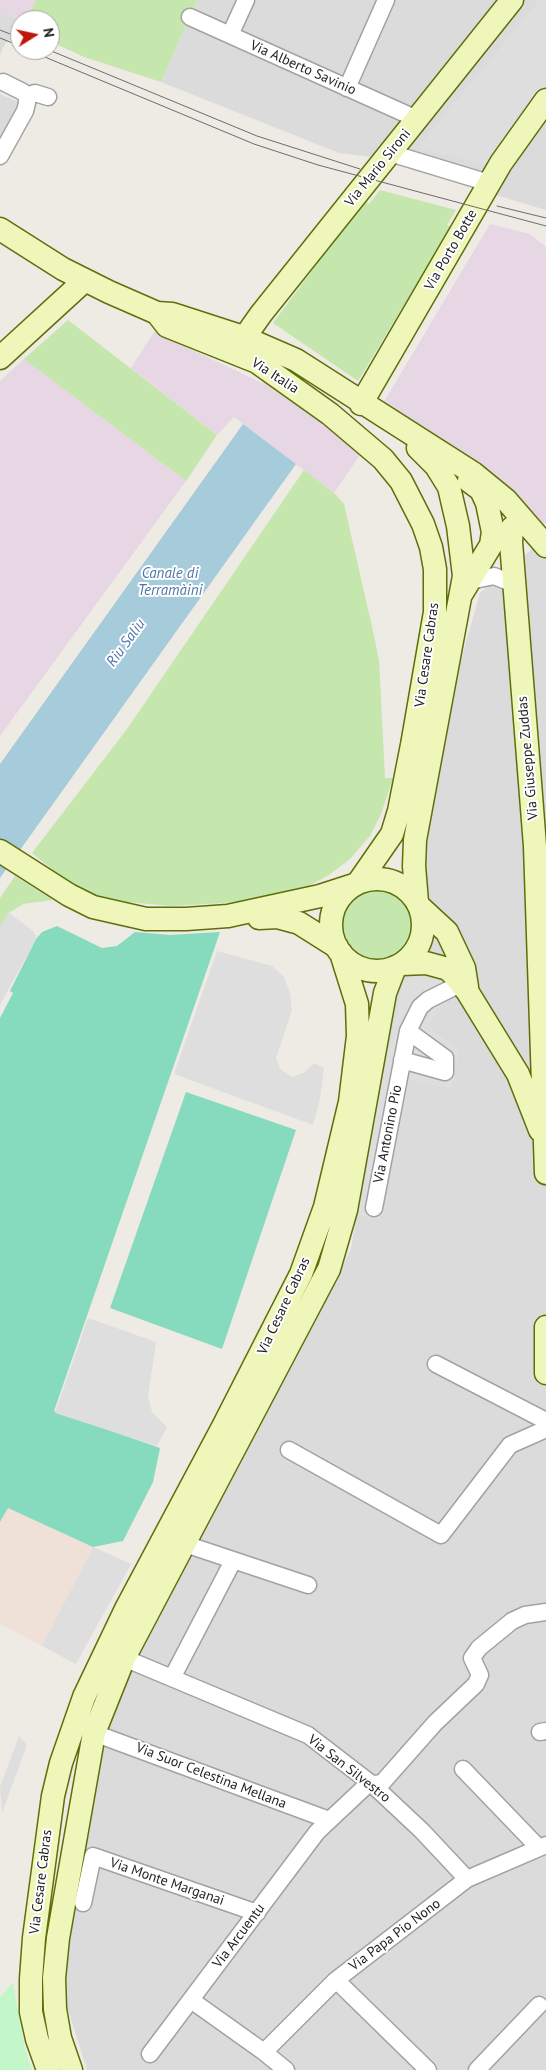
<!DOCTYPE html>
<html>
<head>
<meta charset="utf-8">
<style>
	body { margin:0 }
	#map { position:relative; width:546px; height:2070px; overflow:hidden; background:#eeebe4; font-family:"PT Sans",sans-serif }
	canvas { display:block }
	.north { position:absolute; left:10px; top:10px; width:50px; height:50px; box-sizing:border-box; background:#fff; border:1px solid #a5a5a5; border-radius:50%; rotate:80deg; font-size:14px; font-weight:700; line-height:20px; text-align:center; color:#1e1e1e }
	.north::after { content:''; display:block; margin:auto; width:18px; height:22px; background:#c2150a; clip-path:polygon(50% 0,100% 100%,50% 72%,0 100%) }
</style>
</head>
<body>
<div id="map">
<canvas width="546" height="2070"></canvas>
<div class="north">N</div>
</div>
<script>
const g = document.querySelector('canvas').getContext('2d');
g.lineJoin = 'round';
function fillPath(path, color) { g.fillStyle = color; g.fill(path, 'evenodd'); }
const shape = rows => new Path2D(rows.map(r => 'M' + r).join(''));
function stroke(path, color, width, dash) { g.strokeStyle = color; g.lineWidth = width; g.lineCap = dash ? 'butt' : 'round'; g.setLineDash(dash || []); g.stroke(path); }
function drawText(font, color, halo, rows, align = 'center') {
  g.font = font + ' "PT Sans",sans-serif'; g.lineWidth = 4; g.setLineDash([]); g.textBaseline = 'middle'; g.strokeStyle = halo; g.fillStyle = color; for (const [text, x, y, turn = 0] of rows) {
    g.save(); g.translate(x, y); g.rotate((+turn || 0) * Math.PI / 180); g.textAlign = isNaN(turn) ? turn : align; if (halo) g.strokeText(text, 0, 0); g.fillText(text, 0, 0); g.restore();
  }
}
fillPath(shape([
	[197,0,546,0,546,210,370,157,339,153,161,82],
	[0,12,25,20,20,20,20,31,5,44,0,55],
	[0,94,21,103,0,144],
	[533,548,546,558,546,2070,87,2070,60,1984,105,1735,124,1685,351,1249,434,754,480,593]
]), '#dcdbdb');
fillPath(shape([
	[0,0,36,0,26,20,0,12],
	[490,224,530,234,546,247,546,522,540,528,382,405],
	[154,332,262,383,265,379,335,431,360,455,334,493,234,417,217,435,131,368],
	[24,359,186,481,0,736,0,381]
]), '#e7d6e3');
fillPath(shape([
	[8,1508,93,1547,42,1646,0,1624,0,1523]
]), '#efe0d8');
fillPath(shape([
	[36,0,197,0,161,82,84,57,50,41,50,20,26,20],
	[380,190,456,210,447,225,451,227,358,381,273,323,364,201,369,204],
	[68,320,217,435,186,481,24,359],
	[304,470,334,493,344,504,373,631,379,660,385,778,393,778,381,814,370,836,350,859,329,875,305,888,257,901,171,906,127,902,98,896,61,877,32,853,127,729],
	[15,876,53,900,23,904,9,913,0,926,0,898],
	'343 925a35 35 0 1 1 70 0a35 35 0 1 1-70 0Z'
]), '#c5e6ac');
fillPath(shape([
	[13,1982,25,2050,32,2070,0,2070,0,1997]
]), '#c3f7ca');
fillPath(shape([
	[57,926,102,948,117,946,135,932,170,935,220,932,54,1411,160,1448,153,1482,123,1541,93,1547,8,1508,0,1522,0,1018,13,993,10,991,36,939,42,932],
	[186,1092,296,1130,222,1349,110,1308]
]), '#86dabe');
fillPath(shape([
	[539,0,546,0,546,90,487,165,418,148],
	[9,913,32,930,37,937,0,1005,0,926],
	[217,951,272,966,284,977,290,993,292,1010,276,1058,280,1069,292,1077,305,1072,314,1063,324,1068,320,1099,313,1125,174,1074],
	[439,973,460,984,428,1026,459,1051,451,1089,410,1080,379,1220,352,1214,404,979,421,974],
	[88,1318,156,1342,148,1396,152,1412,167,1427,157,1446,55,1413],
	[93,1547,131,1564,76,1664,42,1646],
	[19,1736,27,1745,2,1813,0,1787]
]), '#dedede');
fillPath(shape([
	[243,424,296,464,0,878,0,764]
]), '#a6cbda');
const street = shape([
	[190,17,417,119],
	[230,35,246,0],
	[347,88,386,0],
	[27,96,35,93,48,97],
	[390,153,489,183],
	[0,156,25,111,27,103,27,96,23,92,3,82],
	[470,581,494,576,514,584],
	[402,1060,445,1072,445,1058,408,1031],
	[374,1208,408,1031,420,1007,428,1000,460,984],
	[436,1364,544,1420,546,1429],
	[289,1450,441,1535,510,1445,546,1429],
	[185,1544,308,1585],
	[124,1658,308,1735,373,1785,422,1831,467,1879],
	[172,1678,233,1561],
	[540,1732,546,1731],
	[94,1733,329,1820],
	[463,1769,539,1848],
	[83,1903,93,1856,257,1913],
	[336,1980,428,2070],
	[191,2000,264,2052,286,2070],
	[264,2052,336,1980,467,1879,546,1845],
	[150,2054,317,1832,367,1785,382,1783,435,1723,476,1684,480,1675,472,1658,479,1648,512,1621,525,1615,546,1612],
	[477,2070,539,2005]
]);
const secondary = shape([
	[0,229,63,269,109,292,157,313,172,314,243,337,296,360,473,473,506,500,546,546],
	[157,313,167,326,257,362,330,414,383,459,401,481,423,524,431,547,435,569,435,612,412,745,399,811,392,834,358,883],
	[237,348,261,314,512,0],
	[0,358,84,281],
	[361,404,501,163,546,100],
	[525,522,518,523,512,528,511,542,535,846,546,1173],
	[462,593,491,545,493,532,487,503,481,490,469,481],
	[0,851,69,895,93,907,146,919,186,919,228,916,320,896,354,885],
	'331 925a46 46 0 1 1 92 0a46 46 0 1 1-92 0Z',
	[417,902,414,866,415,840,464,576,458,526,449,487,436,466,418,448],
	[420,907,447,932,464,968,467,987],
	[259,918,277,917,299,923,337,947],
	[402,964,426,963,448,969,454,975,467,991,518,1074,540,1130],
	[546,1327,546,1373],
	[48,2070,37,2039,31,2012,31,1979,34,1938,53,1796,61,1763,84,1697,126,1609,224,1425,301,1274,325,1207,350,1102,358,1036,357,1004,341,953],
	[71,2070,60,2038,55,2009,54,1978,58,1938,94,1733,124,1658,329,1269,346,1210,385,993,395,967]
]);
stroke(street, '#a2a2a2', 19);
stroke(secondary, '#5e6f0a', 25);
stroke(street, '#fff', 16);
stroke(secondary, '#eff6ba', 22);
stroke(shape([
	[0,30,20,38],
	[0,38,20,46],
	[28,50,254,144,318,165,546,226],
	[49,50,257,136,360,169],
	[497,206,546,218]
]), '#6c6c6c', 1);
drawText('14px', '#1e1e1e', '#fff', [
	["Via Alberto Savinio",303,68,24],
	["Via Mario Sironi",378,168,-51],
	["Via Porto Botte",451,250,-60],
	["Via Italia",275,376,33],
	["Via Cesare Cabras",427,655,-82],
	["Via Giuseppe Zuddas",528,758,-95],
	["Via Antonino Pio",388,1134,-79],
	["Via Cesare Cabras",284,1306,-65],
	["Via San Silvestro",349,1769,38],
	["Via Suor Celestina Mellana",211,1776,21],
	["Via Cesare Cabras",41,1882,-83],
	["Via Monte Marganai",167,1882,19],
	["Via Papa Pio Nono",395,1935,-37],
	["Via Arcuentu",239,1936,-53]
]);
drawText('italic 15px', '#4f76a9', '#fff', [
	["Canale di",170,574],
	["Terramàini",170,591],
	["Riu Saliu",126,643,-54]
]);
</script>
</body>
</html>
